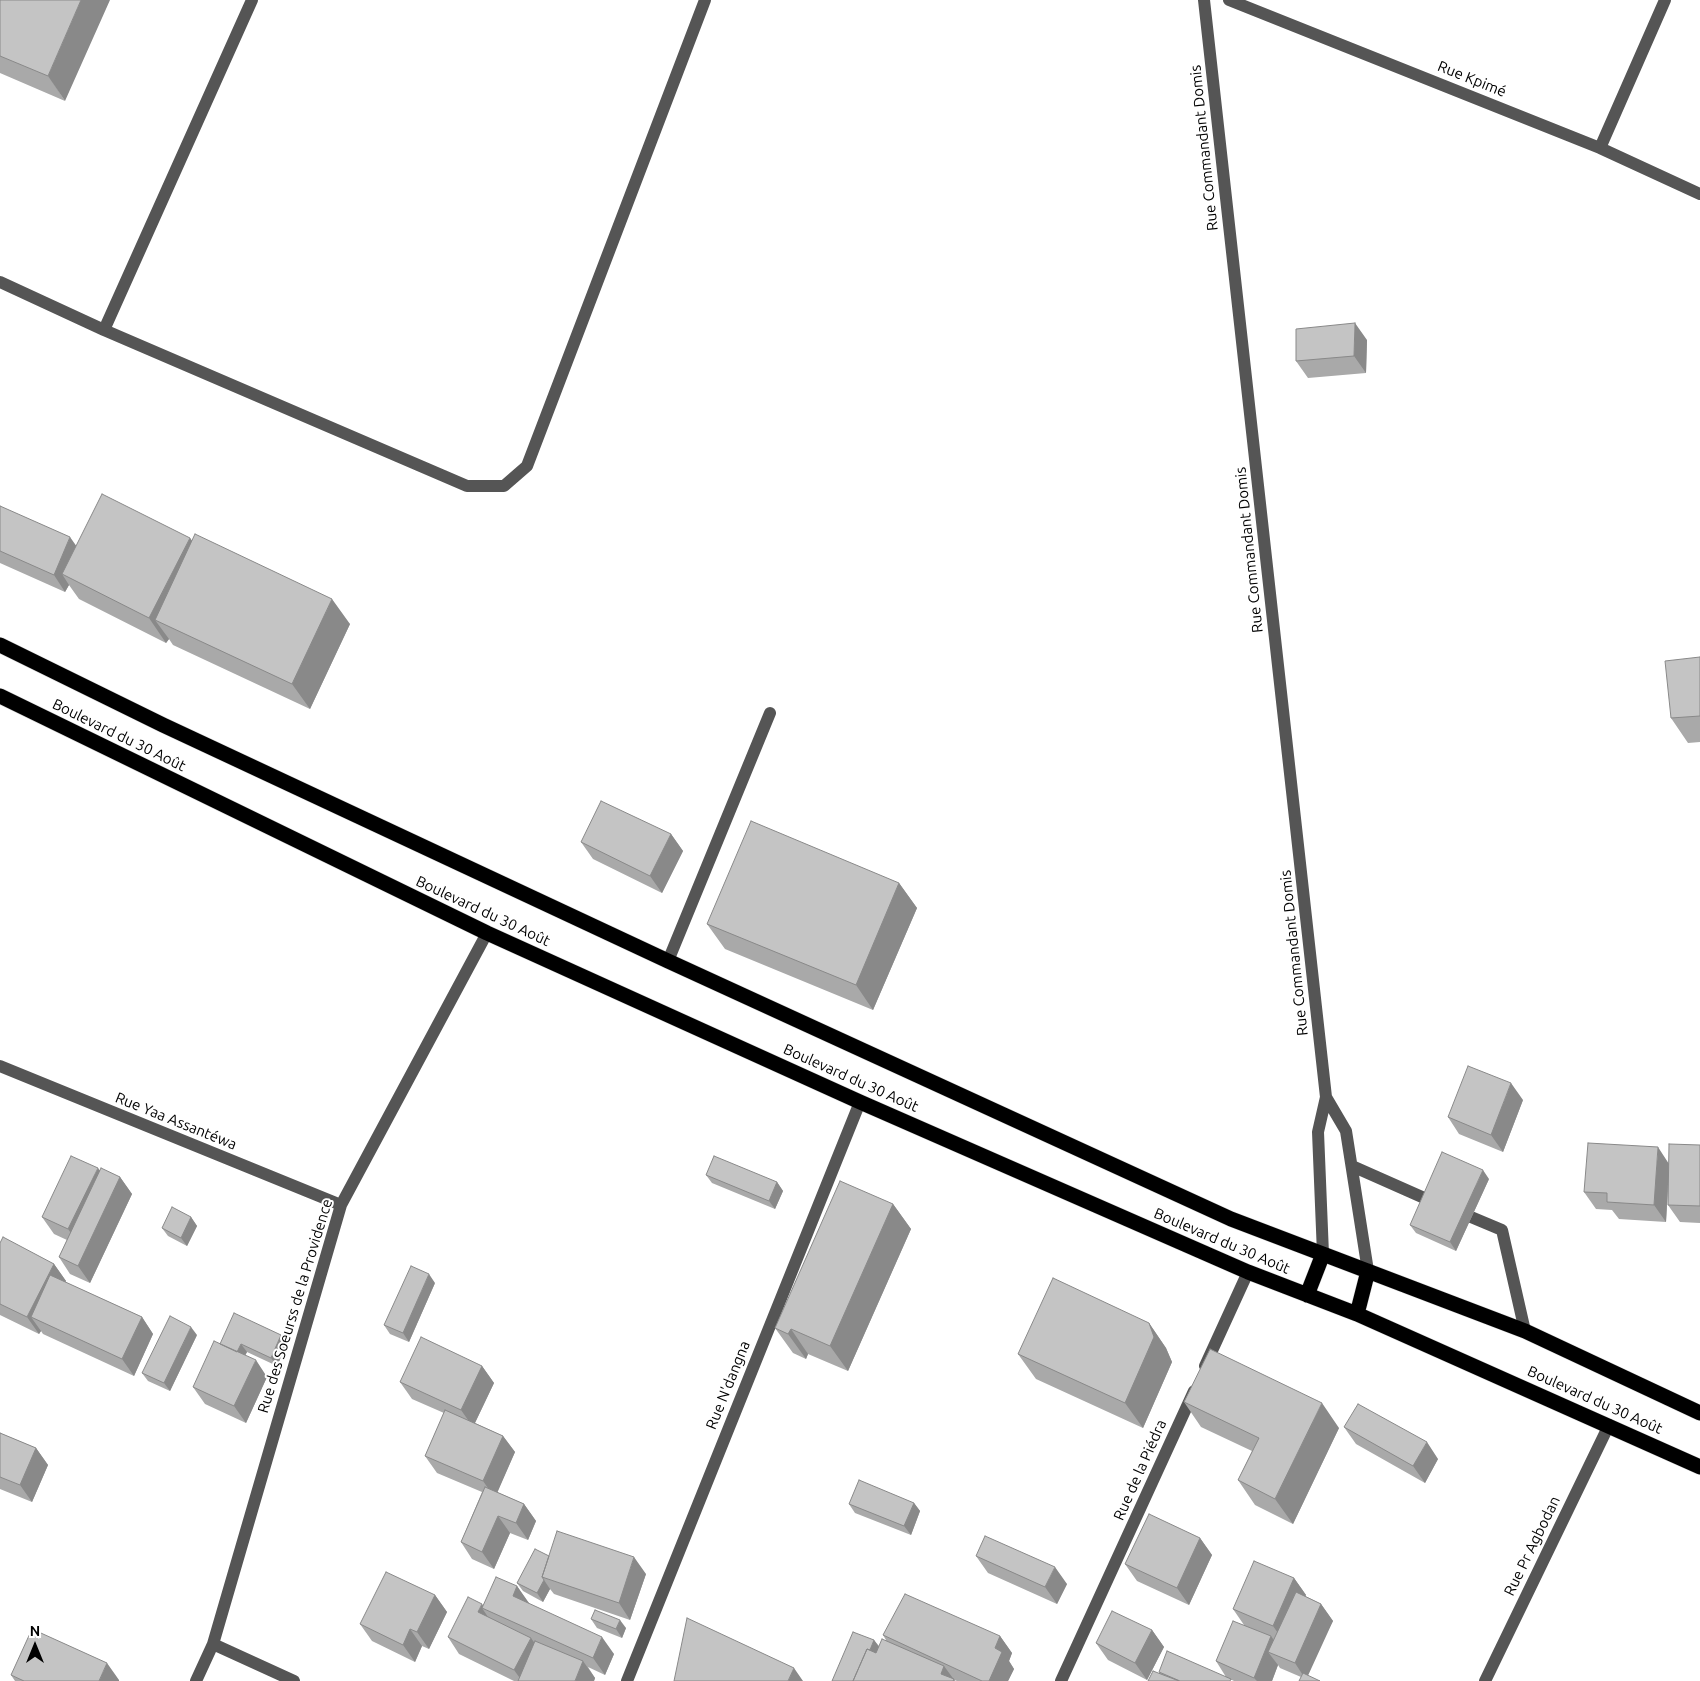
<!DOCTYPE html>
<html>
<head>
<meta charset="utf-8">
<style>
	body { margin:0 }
	#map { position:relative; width:1700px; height:1681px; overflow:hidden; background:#fff; font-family:Ubuntu,sans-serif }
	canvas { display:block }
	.north { position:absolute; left:10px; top:1621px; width:50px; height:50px; -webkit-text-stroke:4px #fff; paint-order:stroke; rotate:0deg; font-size:14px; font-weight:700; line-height:20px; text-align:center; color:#000 }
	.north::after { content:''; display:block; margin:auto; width:18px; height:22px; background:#000; clip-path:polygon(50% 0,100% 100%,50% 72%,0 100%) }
</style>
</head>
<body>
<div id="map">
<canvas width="1700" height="1681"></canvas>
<div class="north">N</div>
</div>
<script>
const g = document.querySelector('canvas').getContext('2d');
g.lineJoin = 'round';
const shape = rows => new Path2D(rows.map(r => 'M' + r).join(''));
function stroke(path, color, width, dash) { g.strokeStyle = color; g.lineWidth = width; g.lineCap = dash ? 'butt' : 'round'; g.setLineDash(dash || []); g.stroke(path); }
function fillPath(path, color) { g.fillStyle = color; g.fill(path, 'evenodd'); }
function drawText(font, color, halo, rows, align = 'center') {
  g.font = font + ' Ubuntu,sans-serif'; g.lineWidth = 4; g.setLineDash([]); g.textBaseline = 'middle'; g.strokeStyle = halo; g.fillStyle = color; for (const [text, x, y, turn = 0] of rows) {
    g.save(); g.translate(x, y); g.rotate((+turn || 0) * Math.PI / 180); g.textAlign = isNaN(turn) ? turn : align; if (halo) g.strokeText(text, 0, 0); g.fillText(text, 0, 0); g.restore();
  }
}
const highway = shape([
	[0,645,163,725,668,961,1231,1219,1525,1331,1700,1413],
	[0,696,487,933,860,1102,1248,1272,1357,1314,1700,1467],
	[1307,1295,1323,1254],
	[1357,1314,1368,1271]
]);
stroke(highway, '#dbdbdb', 16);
stroke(shape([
	[1204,0,1326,1097,1318,1132,1323,1254],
	[1229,0,1600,148,1700,194],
	[1600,148,1665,0],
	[0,282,104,330,467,486,504,486,527,466,705,0],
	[104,330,252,0],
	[668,961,770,713],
	[0,1066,341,1205],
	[1326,1097,1346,1131,1368,1271],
	[1352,1166,1431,1201],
	[1471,1217,1502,1230,1525,1331],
	[1205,1366,1248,1272],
	[213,1644,294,1681],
	[196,1681,213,1644,341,1205,487,933],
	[627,1681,860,1102],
	[1061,1681,1194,1391],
	[1485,1681,1609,1425]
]), '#555', 12);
stroke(highway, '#000', 15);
fillPath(shape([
	[0,0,65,101,0,73],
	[1367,340,1366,373,1308,378,1296,361],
	[0,506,76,546,190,538,192,541,350,624,310,709,173,645,169,639,166,643,79,599,69,585,65,592,0,563],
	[1700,657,1700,742,1688,743,1671,718],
	[671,834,683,851,662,893,593,859,581,842],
	[899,883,917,908,873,1010,725,949,707,924],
	[1523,1100,1503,1152,1459,1134,1448,1117],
	[1700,1145,1700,1223,1680,1222,1668,1205,1669,1176,1666,1222,1619,1219,1612,1210,1596,1209,1584,1192,1669,1163],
	[100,1170,120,1177,132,1194,90,1283,70,1274,59,1257,67,1240,54,1234,42,1217],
	[706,1175,777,1182,783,1191,775,1209,712,1183],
	[1489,1179,1456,1251,1416,1233,1410,1225],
	[893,1204,911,1229,848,1371,808,1354,806,1359,793,1353,775,1328],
	[191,1217,197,1226,187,1246,168,1236,162,1228],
	[0,1243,54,1264,66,1281,65,1282,142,1317,153,1334,134,1376,43,1334,41,1331,39,1334,0,1315],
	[435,1283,409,1342,390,1334,384,1325],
	[1149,1323,1166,1348,1172,1362,1143,1428,1036,1379,1018,1354],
	[197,1335,170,1391,148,1381,142,1373],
	[220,1344,287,1344,277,1366,247,1352,245,1355,267,1377,246,1423,205,1404,193,1387],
	[482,1366,494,1383,475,1423,503,1436,515,1452,497,1492,524,1504,536,1521,528,1540,510,1533,494,1569,472,1559,461,1542,482,1492,437,1473,425,1456,444,1413,412,1399,400,1382],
	[1184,1402,1339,1428,1293,1524,1255,1505,1238,1480,1252,1451,1201,1427],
	[1344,1427,1438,1459,1425,1483,1356,1444],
	[0,1433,36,1448,48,1465,32,1502,0,1489],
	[914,1503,920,1511,911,1535,855,1513,849,1504],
	[1200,1538,1212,1555,1189,1605,1137,1581,1125,1564],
	[549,1556,646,1574,630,1620,554,1594,550,1589,543,1602,523,1591,517,1583],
	[976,1556,1067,1584,1057,1604,988,1573],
	[1294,1578,1306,1595,1305,1596,1321,1604,1333,1621,1301,1677,1280,1668,1278,1665,1272,1681,1234,1681,1232,1680,1148,1681,1160,1674,1159,1672,1226,1677,1216,1661,1244,1625,1233,1609],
	[517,1586,529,1604,614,1654,605,1675,588,1667,595,1678,594,1681,514,1681,459,1654,448,1637,483,1606],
	[435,1595,447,1612,429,1649,422,1646,415,1662,372,1641,360,1624],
	[591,1619,626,1628,622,1638,597,1628],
	[1152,1630,1164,1647,1147,1680,1108,1660,1096,1643],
	[883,1635,1000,1636,1012,1653,1009,1661,1014,1669,1008,1681,957,1681,954,1680,955,1681,832,1681,874,1640,879,1646,886,1640],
	[11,1675,119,1680,119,1681,15,1681]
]), '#a9a9a9');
fillPath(shape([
	[81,0,110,0,65,101,48,76],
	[1355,323,1367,340,1366,373,1354,356],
	[70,537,82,554,62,574,69,585,65,592,54,575],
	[190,538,208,563,155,620,169,639,166,643,149,618],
	[332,599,350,624,310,709,292,684],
	[671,834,683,851,662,893,650,876],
	[899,883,917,908,873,1010,856,985],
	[1511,1083,1523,1100,1503,1152,1491,1135],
	[1658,1147,1669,1164,1666,1222,1654,1205],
	[98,1168,110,1185,80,1246,68,1229],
	[1483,1170,1489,1179,1456,1251,1450,1242],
	[120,1177,132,1194,90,1283,78,1266],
	[777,1182,783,1191,775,1209,769,1201],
	[893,1204,911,1229,848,1371,830,1346],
	[191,1217,197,1226,187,1246,181,1238],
	[54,1264,66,1281,44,1323,31,1317,41,1331,39,1334,27,1317],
	[429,1274,435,1283,409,1342,403,1333],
	[142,1317,153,1334,134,1376,122,1359],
	[1149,1323,1166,1348,1172,1362,1143,1428,1125,1403],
	[191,1327,197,1335,170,1391,164,1383],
	[791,1329,808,1354,806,1359,788,1334],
	[281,1335,287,1344,277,1366,271,1358],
	[241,1344,247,1352,243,1360,237,1352],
	[256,1360,267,1377,246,1423,234,1406],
	[482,1366,494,1383,473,1427,461,1410],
	[1322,1403,1339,1428,1293,1524,1275,1499],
	[503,1436,515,1452,495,1498,483,1481],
	[1427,1442,1438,1459,1425,1483,1413,1466],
	[36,1448,48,1465,32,1502,20,1485],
	[914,1503,920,1511,911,1535,904,1526],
	[524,1504,536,1521,528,1540,516,1523],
	[498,1516,510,1533,494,1569,482,1552],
	[1200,1538,1212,1555,1189,1605,1177,1588],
	[634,1557,646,1574,630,1620,619,1603],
	[1055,1567,1067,1584,1057,1604,1045,1587],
	[1294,1578,1306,1595,1285,1643,1273,1626],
	[544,1580,550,1589,543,1602,537,1593],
	[517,1586,529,1603,525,1613,513,1596],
	[435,1595,447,1612,429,1649,417,1632],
	[482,1604,486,1610,482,1608,492,1623,478,1612],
	[1321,1604,1333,1621,1306,1680,1295,1663],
	[620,1620,626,1628,622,1638,616,1629],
	[410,1629,422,1646,415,1662,403,1645],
	[1152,1630,1164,1647,1147,1680,1135,1663],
	[1000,1636,1012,1653,1009,1661,1014,1669,1008,1681,989,1681,995,1648],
	[1271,1636,1283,1653,1268,1652,1278,1665,1272,1681,1257,1681,1254,1678],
	[602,1637,614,1654,605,1675,593,1658],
	[531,1638,543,1655,522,1681,514,1670],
	[874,1640,886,1657,858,1681],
	[583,1661,595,1678,594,1681,575,1681],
	[107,1663,119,1680,119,1681,99,1681],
	[944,1666,955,1681,946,1681,941,1674],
	[794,1668,803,1681,788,1681]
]), '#898989');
const building = shape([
	[0,0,81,0,48,76,0,56,0,0],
	[1355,323,1354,356,1296,361,1296,329,1355,323],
	[102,494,190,538,149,618,62,574,102,494],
	[0,506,70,537,54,575,0,551,0,506],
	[195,534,332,599,292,684,155,620,195,534],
	[1700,657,1700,716,1671,718,1665,661,1700,657],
	[601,801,671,834,650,876,581,842,601,801],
	[751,821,899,883,856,985,707,924,751,821],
	[1468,1066,1511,1083,1491,1135,1448,1117,1468,1066],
	[1588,1143,1658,1147,1654,1205,1607,1202,1607,1193,1584,1192,1588,1143],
	[1669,1144,1700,1145,1700,1206,1668,1205,1669,1144],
	[1442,1152,1483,1170,1450,1242,1410,1225,1442,1152],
	[71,1156,98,1168,68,1229,42,1217,71,1156],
	[714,1156,777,1182,769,1201,706,1175,714,1156],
	[101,1168,120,1177,78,1266,59,1257,101,1168],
	[840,1181,893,1204,830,1346,791,1329,788,1334,775,1328,840,1181],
	[172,1207,191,1217,181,1238,162,1228,172,1207],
	[3,1237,54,1264,27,1317,0,1304,0,1243,3,1237],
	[411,1266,429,1274,403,1333,384,1325,411,1266],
	[50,1275,142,1317,122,1359,31,1317,50,1275],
	[1053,1278,1149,1323,1154,1337,1125,1403,1018,1354,1053,1278],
	[234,1313,281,1335,271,1358,241,1344,237,1352,220,1344,234,1313],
	[170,1316,191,1327,164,1383,142,1373,170,1316],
	[421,1337,482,1366,461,1410,400,1382,421,1337],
	[214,1341,256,1360,234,1406,193,1387,214,1341],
	[1210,1349,1322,1403,1275,1499,1238,1480,1259,1438,1184,1402,1210,1349],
	[1358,1404,1427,1442,1413,1466,1344,1427,1358,1404],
	[445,1410,503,1436,483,1481,425,1456,445,1410],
	[0,1433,36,1448,20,1485,0,1477,0,1433],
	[859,1480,914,1503,904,1526,849,1504,859,1480],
	[485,1487,524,1504,516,1523,498,1516,482,1552,461,1542,485,1487],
	[1149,1514,1200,1538,1177,1588,1125,1564,1149,1514],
	[557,1531,634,1557,619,1603,542,1577,557,1531],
	[985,1536,1055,1567,1045,1587,976,1556,985,1536],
	[535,1549,549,1556,542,1577,544,1580,537,1593,517,1583,535,1549],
	[1254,1561,1294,1578,1273,1626,1233,1609,1254,1561],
	[386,1572,435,1595,417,1632,410,1629,403,1645,360,1624,386,1572],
	[496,1577,517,1586,513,1596,602,1637,593,1658,482,1608,496,1577],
	[1296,1592,1321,1604,1295,1663,1268,1652,1296,1592],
	[905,1594,1000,1636,995,1648,1002,1652,989,1681,982,1681,883,1635,905,1594],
	[468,1597,482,1604,478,1612,531,1638,514,1670,448,1637,468,1597],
	[595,1610,620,1620,616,1629,591,1619,595,1610],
	[1112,1611,1152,1630,1135,1663,1096,1643,1112,1611],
	[687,1618,794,1668,788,1681,674,1681,687,1618],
	[1233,1621,1271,1636,1254,1678,1216,1661,1233,1621],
	[32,1629,107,1663,99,1681,24,1681,11,1675,32,1629],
	[853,1632,874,1640,870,1650,867,1649,853,1681,832,1681,853,1632],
	[882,1639,944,1666,941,1674,954,1679,953,1681,853,1681,867,1649,876,1653,882,1639],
	[535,1641,583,1661,575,1681,518,1681,535,1641],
	[1167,1651,1231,1679,1230,1681,1180,1681,1159,1672,1167,1651],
	[1153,1671,1179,1681,1148,1681,1153,1671],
	[1303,1673,1320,1681,1299,1681,1303,1673]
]);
fillPath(building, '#c4c4c4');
stroke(building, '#898989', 1);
drawText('15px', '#000', '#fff', [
	["Rue Kpimé",1472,79,22],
	["Rue Commandant Domis",1204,148,-96],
	["Rue Commandant Domis",1249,550,-96],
	["Boulevard du 30 Août",119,735,26],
	["Boulevard du 30 Août",483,911,25],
	["Rue Commandant Domis",1294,953,-96],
	["Boulevard du 30 Août",851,1078,24],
	["Rue Yaa Assantéwa",176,1121,22],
	["Boulevard du 30 Août",1222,1241,23],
	["Rue des Soeurss de la Providence",295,1306,-73],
	["Rue N'dangna",728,1385,-68],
	["Boulevard du 30 Août",1595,1400,24],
	["Rue de la Piédra",1140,1470,-66],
	["Rue Pr Agbodan",1532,1546,-64]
]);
</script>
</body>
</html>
